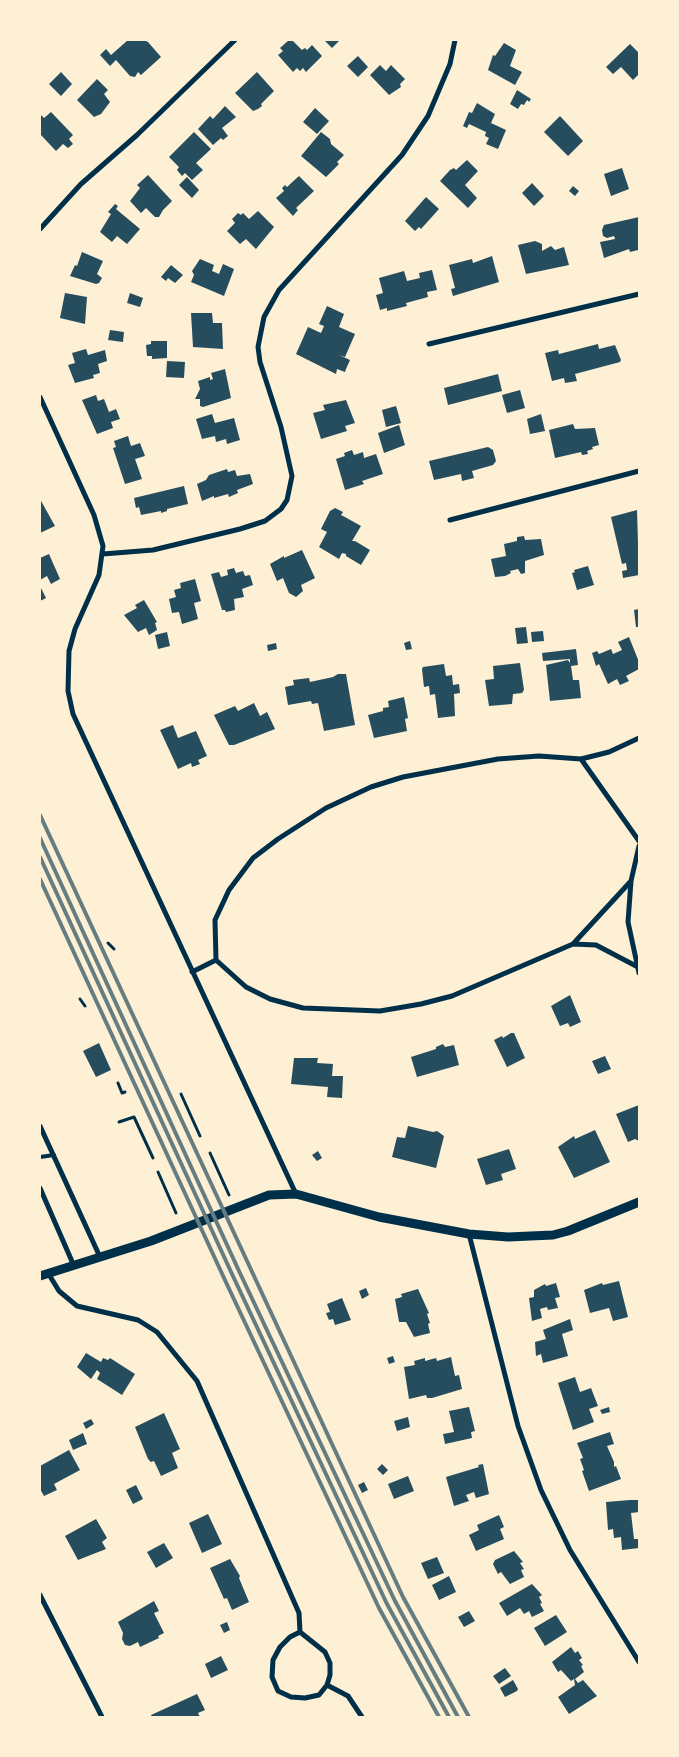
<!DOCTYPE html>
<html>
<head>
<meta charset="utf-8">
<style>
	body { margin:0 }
	#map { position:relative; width:679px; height:1757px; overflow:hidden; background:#fdf0d5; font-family:Jost,sans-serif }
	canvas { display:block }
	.frame { position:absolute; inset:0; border:41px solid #fdf0d5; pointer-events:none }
</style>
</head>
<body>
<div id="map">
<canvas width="679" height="1757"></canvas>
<div class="frame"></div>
</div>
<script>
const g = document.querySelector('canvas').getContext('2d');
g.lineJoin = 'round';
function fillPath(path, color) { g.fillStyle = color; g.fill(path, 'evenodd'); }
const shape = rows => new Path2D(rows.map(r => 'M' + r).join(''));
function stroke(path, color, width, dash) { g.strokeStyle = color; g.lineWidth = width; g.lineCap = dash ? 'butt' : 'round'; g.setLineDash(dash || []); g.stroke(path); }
fillPath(shape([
	[128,40,144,40,148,42,161,57,141,75,138,72,135,77,130,76,116,60,110,66,100,55,106,49,111,55],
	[289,40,292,40,302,50,305,48,307,50,312,45,322,56,306,72,303,68,300,71,297,68,293,72,278,55,283,51,280,48],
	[324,40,338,40,339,41,332,48],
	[504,43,516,50,510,66,522,72,515,85,488,70,493,55,495,56],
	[630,44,639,53,639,74,633,80,621,67,613,74,606,67],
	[358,56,368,67,358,77,347,66],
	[380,65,386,71,391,65,405,79,400,84,401,87,389,95,370,75],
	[61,72,72,84,61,96,49,84],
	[257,72,274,91,261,104,262,106,258,109,253,111,235,93],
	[97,79,108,90,104,94,110,102,101,114,94,117,77,100],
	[517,90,531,99,529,102,527,100,524,105,521,104,518,109,510,104],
	[477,103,495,114,491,123,506,130,498,149,486,144,489,138,485,136,486,132,469,124,467,128,463,126,469,112,472,113],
	[225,106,236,117,222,128,228,136,223,140,221,138,213,145,198,129,210,116,213,119],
	[315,108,329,121,317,134,303,122],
	[51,112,73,135,69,139,73,144,68,148,63,144,56,151,40,134,40,114,44,118],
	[560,116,583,141,568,156,544,132],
	[194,132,211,149,196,163,203,170,192,180,185,173,182,176,177,170,179,167,169,157],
	[321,132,330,139,331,144,344,155,337,162,339,164,326,177,301,156],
	[467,160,478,171,465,185,477,198,468,208,440,181,450,170,454,168,456,170],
	[622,168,629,189,611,196,604,174],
	[148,175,172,201,163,210,159,217,155,217,146,208,141,213,130,201,140,188,137,185],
	[299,176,314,191,296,208,298,210,293,216,276,198,284,191,282,188,285,185,287,187],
	[187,177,199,190,192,198,179,185],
	[532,183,544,196,534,206,522,193],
	[573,186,579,191,575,196,569,191],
	[426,197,439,209,421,229,419,227,415,231,405,221],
	[115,204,118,206,116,209,140,229,127,244,117,236,112,242,100,232,111,214,108,212],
	[258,211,274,227,256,249,246,239,240,244,227,231,235,223,232,219,238,213,241,215,243,213,249,219],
	[639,217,638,250,630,252,629,249,604,258,600,242,615,239,614,236,607,238,603,236,602,230,604,225],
	[535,241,542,244,542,251,551,246,555,250,564,247,569,265,526,274,518,245],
	[82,252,103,261,97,274,102,278,99,283,96,284,70,276,75,265,77,266],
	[492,256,499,282,453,296,451,289,455,288,449,265,472,259,473,263],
	[200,259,214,265,212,271,219,274,223,264,234,269,224,296,191,282,194,275,192,271],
	[171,265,183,275,175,283,168,278,166,281,161,277],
	[432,270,437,290,427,292,428,297,406,303,407,306,387,311,387,308,380,310,376,295,383,293,379,278,404,271,407,281,420,278,419,273],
	[65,293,87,297,85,324,60,318],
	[130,293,143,298,140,307,127,303],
	[327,306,344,314,339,327,355,334,345,357,339,355,350,360,346,369,345,372,337,369,336,374,296,354,308,327,321,333,324,326,319,324],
	[191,313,212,313,213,323,222,323,223,349,193,347],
	[110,330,124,332,123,342,108,340],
	[151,341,167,341,167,358,152,359,152,356,147,356,146,345,151,344],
	[598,344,599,349,615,345,621,360,620,362,575,374,577,381,565,383,564,378,552,381,545,353,558,350,559,354],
	[86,349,88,355,105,350,107,361,98,364,100,373,93,375,94,378,75,383,68,365,75,363,72,353],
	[167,361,185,362,184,378,166,377],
	[225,369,231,398,203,407,200,406,200,399,195,399,200,389,198,381,210,377,210,380,213,379,211,373],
	[498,374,502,391,448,405,444,388],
	[520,390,525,408,507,413,502,395],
	[96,395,98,401,104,399,109,412,116,409,120,419,111,422,113,428,97,434,82,400],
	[346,400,355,423,345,426,347,431,321,439,313,413,325,410,323,405],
	[396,406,401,423,386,427,382,410],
	[212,414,215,423,234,418,240,440,227,444,226,439,216,442,215,436,202,439,196,419],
	[541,414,545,431,530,434,527,419],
	[573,424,575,429,595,428,599,445,592,447,593,449,587,451,588,454,582,455,581,452,555,458,549,430],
	[399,425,405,445,384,453,378,433],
	[128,436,131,446,140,443,145,456,135,459,142,479,125,484,113,448,116,447,114,441],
	[488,447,493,450,496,461,493,465,472,471,474,478,462,481,461,474,434,480,429,461],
	[352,450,354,455,363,452,364,458,376,454,383,474,362,481,364,484,345,490,336,459,345,456,344,453],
	[227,469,228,472,235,470,237,476,250,474,253,484,237,490,238,493,229,497,228,494,214,498,214,496,202,501,197,484,206,480,209,475],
	[184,486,188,504,167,509,167,511,161,513,161,511,141,515,139,507,136,508,134,498],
	[40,499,55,526,40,533],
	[335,508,343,512,341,515,345,517,361,526,352,541,355,541,370,550,361,565,346,556,346,554,342,553,339,559,319,547,327,532,321,529,330,511],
	[637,510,639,575,623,578,622,571,627,570,626,563,622,564,611,517],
	[524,536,525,540,541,539,544,555,525,561,525,573,521,574,518,569,510,571,511,573,505,576,495,577,491,559,506,556,504,544,517,541,517,537],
	[302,550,315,578,301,585,303,591,296,597,289,593,283,578,277,581,270,564,284,556,284,558],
	[49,554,60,579,51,584,47,576,40,580,40,558],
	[588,566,594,585,577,590,572,573,575,572,574,570],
	[234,568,236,573,243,571,245,576,250,575,253,585,242,589,244,597,234,599,235,610,226,612,225,610,222,610,211,574,219,572,221,577,228,575,227,570],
	[195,579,201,601,194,603,198,619,182,624,179,612,172,613,169,599,176,597,174,590,181,588,180,583],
	[40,586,46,598,40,601],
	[144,600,157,622,155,623,157,630,149,635,146,628,138,632,124,615,137,608,135,605],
	[639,609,639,627,636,627,634,610],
	[526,627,528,643,517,644,515,628],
	[543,631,544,641,532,642,531,632],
	[167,632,170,646,158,649,155,635],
	[629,637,639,662,639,669,626,676,629,681,620,685,617,679,608,684,599,664,596,666,592,653,597,651,599,654,611,649,613,654,622,650,618,642],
	[410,641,412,649,406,650,404,643],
	[276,643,277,649,268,651,267,645],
	[576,649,578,665,571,666,573,680,579,680,581,698,550,701,546,665,568,660,570,663,570,659,543,661,542,653],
	[520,663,524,690,522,693,513,694,512,704,489,706,485,680,494,679,493,666],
	[444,664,446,676,452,675,453,685,459,684,460,693,454,694,455,716,438,718,435,694,430,695,429,686,424,687,422,669,423,667],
	[338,674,346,674,355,725,324,731,318,703,312,704,311,701,288,705,285,687,294,685,293,680,309,678,310,682,333,677],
	[404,697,408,718,405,719,407,731,374,738,368,715,383,711,383,708,389,707,388,701],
	[254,703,260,716,267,712,275,729,234,745,229,745,214,715,235,706,238,711],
	[173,725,178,738,196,731,207,756,198,760,200,764,192,767,191,763,178,769,160,730],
	[570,995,581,1022,570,1027,568,1023,560,1026,551,1006],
	[511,1033,514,1033,525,1058,507,1067,494,1040,502,1036,503,1038],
	[99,1043,111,1070,96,1077,83,1051],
	[443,1044,445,1047,454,1045,459,1065,417,1077,411,1057,436,1049,436,1047],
	[605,1056,611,1069,598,1074,592,1061],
	[294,1058,318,1058,317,1063,333,1064,332,1076,343,1076,342,1098,327,1097,328,1087,291,1084],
	[639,1105,639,1141,635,1139,628,1142,616,1114],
	[408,1126,433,1132,437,1131,444,1136,436,1168,392,1157,397,1137,405,1138],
	[595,1130,610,1162,574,1178,558,1147,574,1136,575,1139],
	[509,1149,516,1169,501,1174,503,1180,486,1185,477,1159],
	[318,1151,322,1158,317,1161,312,1155],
	[619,1281,628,1317,613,1321,609,1308,590,1313,584,1290,602,1283,603,1285],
	[556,1283,560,1297,555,1298,558,1308,548,1310,547,1307,540,1309,542,1318,532,1321,529,1298,534,1297,534,1290,545,1284,546,1286],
	[366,1288,369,1295,362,1299,359,1291],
	[418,1289,429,1313,427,1314,430,1323,428,1324,430,1333,414,1337,406,1322,399,1322,395,1299,402,1297,401,1294],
	[342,1298,351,1320,335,1325,333,1319,329,1320,326,1313,330,1312,327,1304],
	[570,1319,573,1330,562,1334,568,1356,543,1363,541,1354,536,1356,535,1342,546,1339,543,1330],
	[86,1353,101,1362,103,1358,108,1360,110,1358,135,1374,122,1395,97,1379,100,1373,97,1370,91,1379,77,1367],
	[393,1356,395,1362,389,1364,387,1358],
	[451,1357,455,1376,459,1375,462,1389,432,1398,427,1398,426,1395,409,1399,404,1367,415,1365,414,1361,425,1358,425,1361,436,1358,437,1361],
	[575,1377,580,1392,591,1388,598,1406,589,1409,594,1422,573,1430,558,1383],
	[469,1407,475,1431,471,1432,472,1438,445,1444,443,1434,454,1432,449,1411],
	[609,1407,610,1412,602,1414,600,1410],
	[164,1413,180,1449,172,1453,178,1468,161,1476,154,1461,151,1462,148,1459,135,1427],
	[408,1417,410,1427,397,1431,394,1421],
	[91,1419,94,1424,86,1429,83,1423],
	[610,1432,614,1444,607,1446,614,1462,614,1467,616,1466,621,1479,589,1491,582,1471,584,1470,580,1459,583,1458,577,1443],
	[83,1433,87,1444,73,1450,69,1440],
	[69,1450,80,1470,54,1484,57,1490,44,1496,40,1489,40,1466],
	[382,1464,388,1470,383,1475,377,1469],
	[483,1464,489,1494,476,1498,474,1492,466,1495,469,1501,454,1506,446,1477,479,1467,478,1465],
	[408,1476,414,1491,394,1499,388,1484],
	[364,1482,368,1490,362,1493,358,1485],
	[136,1485,143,1499,133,1504,126,1490],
	[630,1500,638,1500,639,1512,631,1513,634,1539,638,1539,639,1548,622,1550,621,1537,614,1538,613,1529,608,1530,606,1502],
	[208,1514,222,1544,202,1553,189,1523],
	[499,1515,504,1527,500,1529,504,1539,476,1551,469,1535,479,1530,477,1525],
	[96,1519,107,1538,102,1542,106,1549,78,1560,65,1536],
	[164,1543,173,1558,156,1568,147,1552],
	[514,1551,523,1562,520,1563,524,1569,521,1570,524,1577,510,1584,501,1572,498,1574,493,1564,495,1560],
	[437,1557,444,1573,428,1579,421,1563],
	[230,1559,240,1576,239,1578,249,1602,232,1610,227,1598,224,1599,210,1568],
	[449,1576,456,1592,439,1600,432,1585],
	[532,1584,542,1595,539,1597,542,1603,540,1604,544,1611,532,1617,529,1611,524,1614,520,1608,507,1616,499,1603],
	[154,1601,159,1611,154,1613,164,1633,158,1636,159,1638,140,1647,138,1642,130,1646,125,1645,122,1639,123,1633,118,1622],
	[469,1611,475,1621,464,1627,458,1617],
	[556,1615,567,1632,545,1646,534,1628],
	[227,1622,230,1630,224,1633,220,1625],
	[571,1647,575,1653,578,1651,582,1658,579,1660,583,1665,581,1666,584,1672,575,1679,578,1683,583,1680,597,1696,569,1714,558,1697,575,1685,574,1679,571,1681,561,1670,558,1672,552,1662],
	[221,1656,228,1670,211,1678,205,1664],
	[505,1668,511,1676,499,1684,493,1676],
	[513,1680,518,1689,517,1691,505,1697,500,1688],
	[197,1694,205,1710,198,1713,200,1717,152,1717,151,1715]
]), '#264d5e');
stroke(shape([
	[108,943,114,949],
	[80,999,85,1006],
	[118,1083,122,1093,125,1092],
	[181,1094,200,1136],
	[119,1122,134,1117,153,1158],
	[210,1153,229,1195],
	[158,1172,176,1213]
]), '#003049', 3);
stroke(shape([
	[40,1157,54,1155]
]), '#003049', 4);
stroke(shape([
	[40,229,81,184,137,135,235,40],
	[429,344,639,294],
	[40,397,94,515,103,546,99,575,75,629,69,651,68,691,73,714,296,1194],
	[450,520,639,471],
	[103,554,153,550,240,529,265,521,281,509,287,500,292,476,281,427,260,362,258,347,264,317,279,290,402,155,428,116,450,64,455,40],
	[581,759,639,841],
	[639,846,631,881,628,922,639,973],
	[573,944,596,945,636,966],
	[216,960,246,987,270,999,303,1008,380,1011,421,1004,452,996,573,944,631,881],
	[192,972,216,960,215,920,229,890,253,858,278,839,326,808,371,787,403,777,498,759,539,756,581,759,609,752,639,738],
	[40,1126,100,1257],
	[40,1188,74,1266],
	[469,1234,518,1426,541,1490,570,1550,639,1662],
	[48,1273,59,1291,77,1306,138,1320,157,1332,197,1381,299,1613,300,1632,325,1652,330,1663,330,1675,327,1685,319,1695,305,1698,291,1697,278,1691,272,1677,273,1660,280,1647,290,1637,300,1632],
	[40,1595,102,1717],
	[327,1685,348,1696,362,1717]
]), '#003049', 5);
stroke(shape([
	[40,1276,151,1241,269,1195,296,1194,379,1217,469,1234,508,1237,553,1235,568,1231,639,1202]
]), '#003049', 9);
stroke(shape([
	[40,815,403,1597,469,1717],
	[40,838,239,1271,395,1601,458,1717],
	[40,857,232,1274,387,1604,449,1717],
	[40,879,224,1278,379,1608,439,1717]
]), '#657d81', 4);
</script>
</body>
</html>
